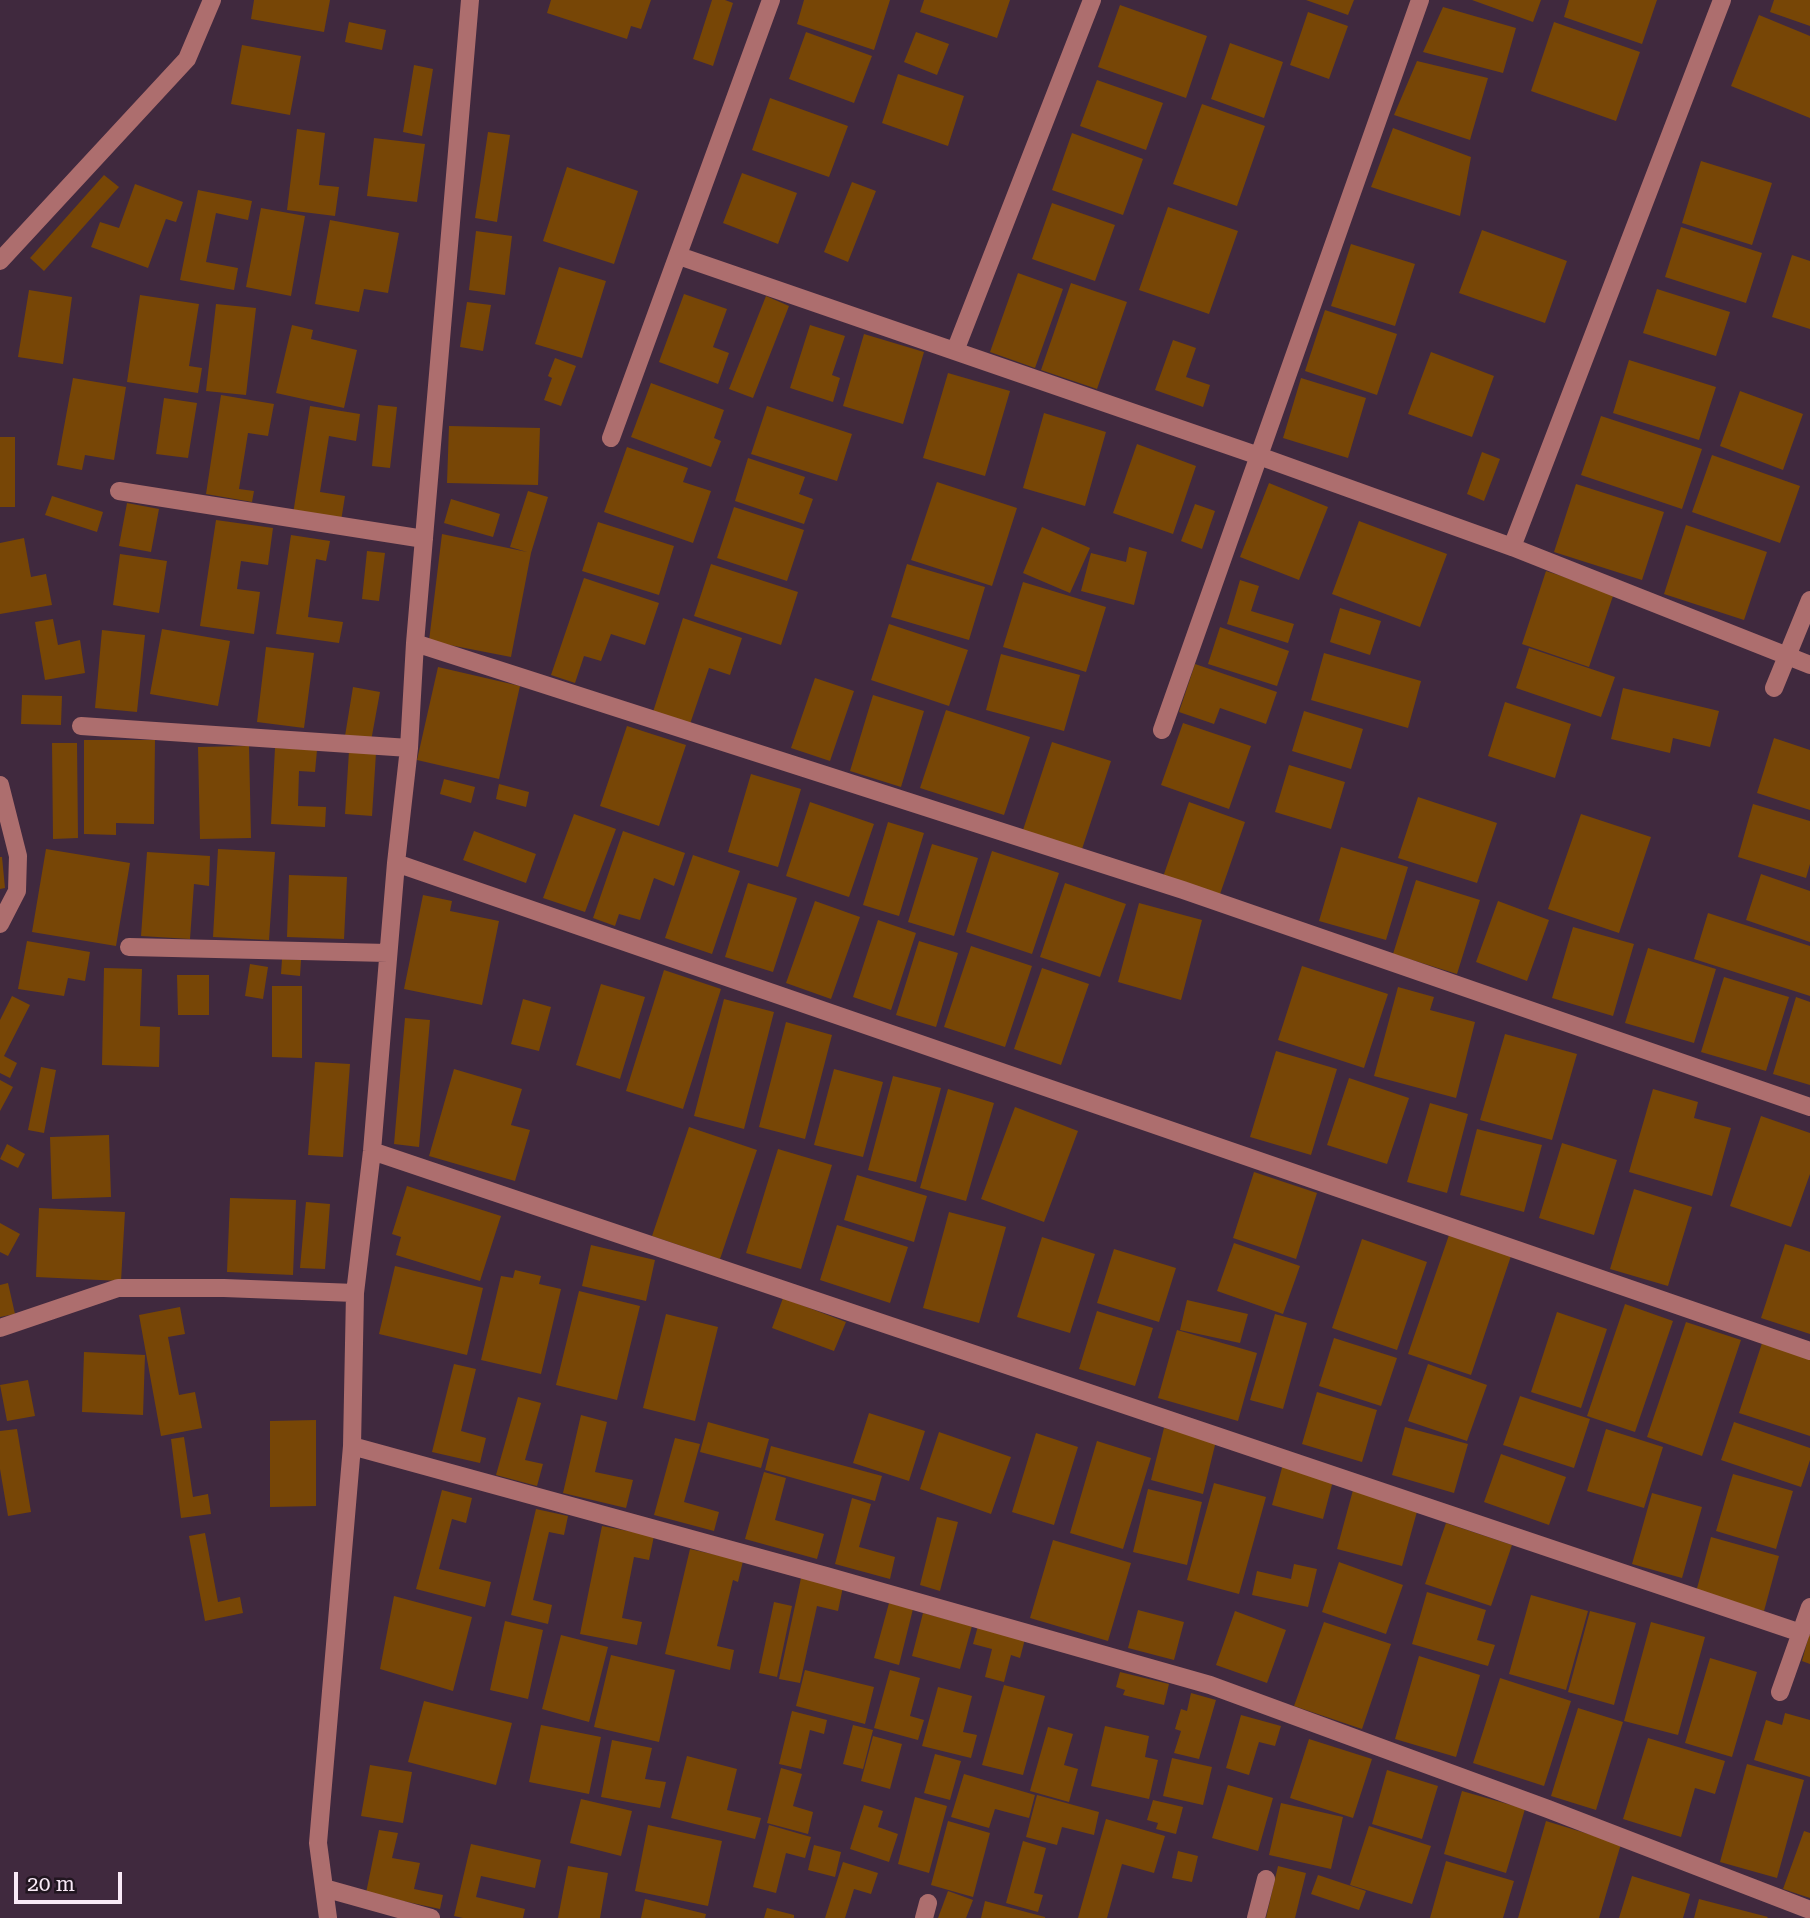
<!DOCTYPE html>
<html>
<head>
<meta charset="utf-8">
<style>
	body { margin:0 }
	#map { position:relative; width:1810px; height:1918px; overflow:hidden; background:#40293e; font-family:"Roboto Serif",serif }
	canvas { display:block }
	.scale { position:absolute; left:14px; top:1872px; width:108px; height:32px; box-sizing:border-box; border:4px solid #f9eaf7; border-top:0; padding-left:9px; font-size:21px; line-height:24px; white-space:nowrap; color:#f9eaf7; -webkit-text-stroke:5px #211620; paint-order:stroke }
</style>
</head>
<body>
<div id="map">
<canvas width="1810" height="1918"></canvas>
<div class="scale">20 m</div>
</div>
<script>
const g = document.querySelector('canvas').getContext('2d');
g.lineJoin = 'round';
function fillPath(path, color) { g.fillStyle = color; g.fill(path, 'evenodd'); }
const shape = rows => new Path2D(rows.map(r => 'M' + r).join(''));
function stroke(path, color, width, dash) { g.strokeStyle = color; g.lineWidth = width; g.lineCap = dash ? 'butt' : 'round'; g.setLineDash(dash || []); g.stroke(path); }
fillPath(shape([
	[254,0,330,0,324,32,251,19],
	[551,0,651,0,641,29,631,26,627,39,547,13],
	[712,0,725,0,733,3,713,66,693,59],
	[804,0,890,0,874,50,797,24],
	[924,0,1010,0,997,38,920,12],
	[1306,0,1354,0,1348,15],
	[1472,0,1541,0,1533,22],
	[1569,0,1657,0,1642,44,1564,17],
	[1774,0,1810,0,1810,26,1770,12],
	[1120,5,1207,36,1186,98,1098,67],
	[1443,7,1516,28,1503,73,1423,52],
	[1308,12,1348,26,1329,79,1290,65],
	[1759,15,1810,36,1810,118,1731,86],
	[349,22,386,30,382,50,345,42],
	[1554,22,1640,52,1616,121,1531,91],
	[806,32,872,56,854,103,789,79],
	[916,32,949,44,937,75,904,62],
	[1230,43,1283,62,1264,118,1211,99],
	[242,45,301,56,290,115,231,104],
	[1417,61,1488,78,1470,140,1394,115],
	[414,65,433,69,422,136,403,132],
	[898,74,964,96,948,146,882,123],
	[1097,80,1163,103,1146,150,1080,126],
	[770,98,848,126,829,177,752,150],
	[1202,104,1265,126,1237,206,1173,184],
	[1393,128,1471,157,1460,216,1371,187],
	[297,129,325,133,319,185,339,187,335,216,287,210],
	[488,132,510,135,497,222,475,218],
	[1072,133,1143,159,1123,215,1052,190],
	[374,138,425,144,417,202,367,196],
	[1701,161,1772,183,1752,245,1682,223],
	[567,167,638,191,614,264,543,241],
	[742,173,797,193,778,244,723,223],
	[104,175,119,187,44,271,30,258],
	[852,182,876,191,848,262,824,252],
	[135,184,183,202,176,222,166,219,148,268,91,247,100,222,119,228],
	[198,190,252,201,248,220,216,213,206,262,238,268,234,290,180,280],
	[1052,203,1115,225,1095,281,1032,259],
	[1168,207,1238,231,1209,314,1139,290],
	[261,208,305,216,291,296,246,287],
	[330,220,399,233,388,293,364,289,359,312,315,304],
	[1681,227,1762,253,1746,303,1665,277],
	[1482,230,1567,261,1545,323,1459,293],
	[476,231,512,236,505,295,469,290],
	[1351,244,1415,264,1395,326,1331,306],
	[1792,255,1810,261,1810,329,1772,317],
	[559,267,606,281,582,358,535,344],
	[1018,273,1063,289,1035,368,990,352],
	[1071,283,1127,302,1097,389,1041,370],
	[1657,289,1730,312,1716,356,1643,333],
	[29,290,72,297,63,364,18,357],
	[684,294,727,309,713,347,729,353,718,384,659,362],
	[140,295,199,304,189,366,202,368,198,393,127,382],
	[766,296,789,306,753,398,729,389],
	[467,302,491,305,483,351,460,347],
	[216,304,256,308,246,395,206,391],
	[1325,310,1397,334,1377,395,1305,371],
	[292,325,313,330,311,339,357,350,344,408,276,393],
	[810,325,845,336,832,375,840,378,833,402,790,388],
	[864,334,924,352,903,424,843,406],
	[1173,340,1196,348,1186,377,1210,385,1203,407,1155,390],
	[1431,352,1494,376,1472,437,1408,414],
	[555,358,576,366,561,406,544,400,552,378,548,376],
	[1629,360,1716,387,1699,440,1613,413],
	[948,373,1010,391,985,476,923,458],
	[73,378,126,387,114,460,85,455,82,470,57,465],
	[1301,378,1366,398,1348,458,1283,438],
	[651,383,724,410,714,438,721,441,711,467,631,437],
	[1740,391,1803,414,1783,470,1720,446],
	[221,395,274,404,268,436,248,433,239,489,254,491,252,502,206,494],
	[164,398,197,403,188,458,156,454],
	[378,405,397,407,390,468,372,466],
	[310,406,360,414,356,441,329,436,320,492,345,496,341,521,293,514],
	[767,406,852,434,837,481,751,454],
	[1044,413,1106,432,1085,506,1023,488],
	[1601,416,1702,449,1682,509,1581,475],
	[449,426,540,428,538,485,447,483],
	[0,437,15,437,15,507,0,507],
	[1137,444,1196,466,1173,534,1113,513],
	[627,447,688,468,683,482,711,491,693,543,604,512],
	[1482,452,1500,459,1484,501,1467,494],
	[1712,455,1800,486,1780,543,1692,512],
	[748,458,805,477,799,494,813,499,804,524,735,501],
	[937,482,1017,508,992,586,911,560],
	[1269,483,1328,507,1299,580,1240,557],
	[1576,484,1664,512,1642,580,1554,552],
	[528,491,548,497,531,553,511,657,429,641,442,534,527,552,510,547],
	[52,496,103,512,97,532,45,515],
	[451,499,500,514,493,537,444,523],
	[127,503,159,509,151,552,119,546],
	[1195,504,1215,511,1202,549,1181,541],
	[734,507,804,530,787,581,717,558],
	[216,520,273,528,268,565,241,561,237,589,260,592,254,634,200,626],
	[1359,521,1447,554,1420,627,1332,594],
	[598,522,674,546,659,595,582,571],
	[1686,525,1767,552,1744,620,1664,594],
	[1042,527,1090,548,1070,593,1023,573],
	[291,535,330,541,326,561,316,559,308,617,343,622,339,643,276,634],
	[24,538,31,577,46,574,52,605,0,614,0,543],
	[1129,547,1147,552,1134,605,1081,591,1091,553,1126,562],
	[367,551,385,553,379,601,362,599],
	[120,554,167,561,159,613,113,605],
	[711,564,798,592,781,645,694,616],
	[907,564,985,587,969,640,891,617],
	[1546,571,1614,593,1589,667,1522,644],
	[584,578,659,603,645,645,611,634,601,661,584,656,575,683,551,675],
	[1240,580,1259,586,1251,611,1294,624,1288,643,1227,624],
	[1023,582,1106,607,1086,672,1003,647],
	[1340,608,1381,621,1370,655,1330,642],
	[683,618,742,638,730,675,709,668,690,724,653,712],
	[53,619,58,645,80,640,85,673,45,680,35,622],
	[889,624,968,650,949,706,871,680],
	[1220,627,1289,651,1277,686,1208,664],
	[162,629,230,641,218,706,150,694],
	[102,630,145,635,137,712,95,708],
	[266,647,314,653,304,728,257,722],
	[1529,648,1615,677,1601,717,1516,688],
	[1324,653,1421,681,1408,728,1311,700],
	[1001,654,1080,675,1064,731,986,710],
	[1195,664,1277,692,1266,724,1220,708,1214,724,1179,712],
	[438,667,520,686,499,779,417,760],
	[815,678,854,691,830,761,791,748],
	[353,687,380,692,371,741,345,736],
	[1623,688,1719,711,1710,747,1673,738,1670,753,1611,739],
	[22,695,62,696,61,725,21,724],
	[873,695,924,711,901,787,850,771],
	[1505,702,1571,724,1555,778,1488,756],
	[946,710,1030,737,1004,815,920,788],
	[1304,711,1363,729,1351,769,1292,751],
	[1183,723,1251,746,1229,809,1161,785],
	[627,726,686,745,659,826,600,806],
	[1774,738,1810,750,1810,810,1757,793],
	[84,740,155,740,154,824,116,823,116,835,84,834],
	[1052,742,1111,761,1082,849,1023,830],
	[52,743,77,743,78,838,53,839],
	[249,746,251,838,200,839,198,747],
	[275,748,317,750,315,772,299,771,298,806,326,807,325,827,271,824],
	[349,751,376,753,372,816,345,814],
	[1289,765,1345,782,1331,829,1275,812],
	[751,774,801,789,778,867,728,852],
	[444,779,475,787,471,803,440,794],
	[499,784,529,792,526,807,496,799],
	[1418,797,1497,823,1477,883,1398,858],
	[810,802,874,824,849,897,786,876],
	[1189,802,1245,822,1219,897,1163,877],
	[1753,804,1810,821,1810,864,1806,878,1738,857],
	[574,814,616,829,585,912,543,898],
	[1581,814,1651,837,1619,933,1548,909],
	[888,822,924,833,899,916,863,905],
	[474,831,536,854,526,883,463,860],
	[623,831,685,853,674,886,654,878,640,920,619,914,615,926,593,918],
	[932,844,978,858,954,936,908,922],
	[1341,847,1408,867,1386,940,1319,921],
	[46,849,130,863,116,946,32,932],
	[218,849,275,852,269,940,213,937],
	[992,851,1059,873,1032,954,966,932],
	[147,852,210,856,209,886,194,884,190,939,141,936],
	[693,855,740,871,712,954,665,938],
	[0,857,2,857,5,888,0,889],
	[1761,874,1810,891,1810,942,1746,920],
	[289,875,347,877,344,939,287,937],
	[1416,880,1480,900,1457,974,1393,954],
	[748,883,797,898,773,972,725,957],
	[1065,883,1126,904,1100,977,1040,957],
	[423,895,452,901,450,911,499,921,482,1005,404,989],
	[815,901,860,917,831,999,786,983],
	[1498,901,1549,920,1527,981,1476,962],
	[1139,903,1202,920,1181,1000,1118,982],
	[1708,913,1810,946,1810,996,1694,959],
	[878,920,916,933,891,1010,853,997],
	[1573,927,1634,944,1613,1016,1552,998],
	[27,941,90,952,85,981,68,978,64,996,18,989],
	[919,941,958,953,936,1027,896,1015],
	[971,946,1032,966,1005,1047,944,1027],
	[1648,948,1716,969,1694,1043,1625,1023],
	[282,959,301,960,300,976,281,974],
	[250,964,268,967,263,999,245,996],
	[1302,966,1388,994,1364,1068,1278,1040],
	[104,968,142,969,140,1026,160,1027,159,1067,102,1065],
	[1042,968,1089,984,1061,1065,1014,1049],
	[664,970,721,989,683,1109,626,1091],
	[177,975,209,975,209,1015,178,1015],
	[1724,977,1789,997,1766,1071,1701,1052],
	[601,984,645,997,620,1079,576,1065],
	[272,986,302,986,302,1058,272,1057],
	[1398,987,1434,997,1430,1010,1475,1022,1456,1098,1374,1076],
	[12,996,30,1005,4,1056,17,1063,10,1078,0,1073,0,1020],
	[1796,997,1810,1002,1810,1085,1773,1074],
	[523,999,551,1007,539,1051,511,1044],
	[724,999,774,1012,744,1129,694,1116],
	[405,1018,430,1020,419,1147,394,1144],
	[786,1022,832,1035,805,1139,759,1127],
	[1505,1034,1577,1054,1552,1140,1480,1120],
	[1276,1051,1337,1069,1311,1155,1250,1137],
	[315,1062,350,1064,343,1157,308,1155],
	[41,1067,56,1070,44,1133,28,1130],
	[454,1069,522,1089,511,1125,530,1130,515,1181,429,1156],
	[834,1069,883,1082,863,1157,814,1145],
	[893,1076,941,1088,916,1182,868,1170],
	[1349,1078,1409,1098,1387,1164,1327,1145],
	[0,1080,13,1087,0,1111],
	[948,1089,994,1103,966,1201,920,1188],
	[1653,1089,1698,1102,1694,1118,1731,1128,1712,1196,1629,1172],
	[1430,1103,1468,1114,1447,1193,1407,1182],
	[1015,1107,1078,1131,1044,1222,981,1199],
	[1761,1116,1810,1133,1810,1174,1791,1227,1730,1206],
	[689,1127,757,1150,720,1259,652,1236],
	[1477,1129,1542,1145,1524,1212,1460,1195],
	[109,1135,111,1197,52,1199,50,1137],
	[1562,1143,1617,1160,1594,1235,1539,1218],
	[7,1144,25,1154,18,1168,0,1159],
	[778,1149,832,1165,801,1269,746,1253],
	[1254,1172,1317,1193,1296,1259,1233,1238],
	[857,1175,927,1196,914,1242,844,1220],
	[407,1186,501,1216,480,1281,396,1255,401,1237,392,1234],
	[1634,1189,1692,1207,1668,1286,1610,1269],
	[230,1198,296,1200,293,1275,227,1272],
	[306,1202,330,1204,325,1269,300,1268],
	[39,1208,125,1212,121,1281,36,1277],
	[949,1212,1006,1227,979,1323,923,1308],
	[0,1223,20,1234,8,1256,0,1252],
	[837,1225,908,1247,890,1303,820,1280],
	[1449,1235,1511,1256,1471,1375,1408,1354],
	[1042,1237,1095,1254,1070,1333,1017,1317],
	[1362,1239,1427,1262,1397,1350,1332,1328],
	[1234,1243,1300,1266,1283,1314,1217,1291],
	[1785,1244,1810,1252,1810,1334,1761,1318],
	[591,1245,655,1260,646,1301,582,1286],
	[1114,1249,1176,1268,1159,1322,1097,1303],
	[395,1266,483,1288,467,1355,379,1334],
	[515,1270,541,1276,539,1284,561,1289,541,1374,481,1360,501,1276,513,1278],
	[8,1283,15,1314,0,1317,0,1285],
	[579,1291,640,1306,617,1400,556,1385],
	[783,1298,846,1322,834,1351,772,1328],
	[1187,1300,1248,1314,1240,1343,1180,1330],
	[1625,1304,1673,1321,1635,1432,1587,1416],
	[180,1307,185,1334,168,1337,179,1395,195,1392,202,1428,161,1436,139,1315],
	[1097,1311,1153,1328,1135,1386,1079,1369],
	[1557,1312,1607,1329,1581,1408,1531,1392],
	[666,1314,718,1327,695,1421,643,1408],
	[1275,1314,1307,1323,1283,1409,1250,1400],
	[1686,1322,1741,1340,1702,1456,1647,1437],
	[1177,1330,1257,1353,1238,1421,1158,1398],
	[1334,1338,1397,1358,1381,1406,1319,1386],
	[1763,1340,1810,1355,1810,1436,1739,1413],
	[84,1352,145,1355,143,1415,82,1412],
	[454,1364,476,1369,461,1431,486,1438,480,1463,432,1452],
	[1428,1364,1487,1385,1467,1441,1408,1421],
	[28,1380,35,1416,7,1421,0,1385],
	[1317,1392,1377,1410,1362,1462,1302,1444],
	[1520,1396,1590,1419,1574,1468,1503,1445],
	[518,1397,541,1403,525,1460,543,1464,537,1486,496,1475],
	[869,1413,925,1431,909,1481,853,1463],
	[581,1415,607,1422,595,1472,633,1480,626,1508,563,1493],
	[316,1420,316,1506,270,1507,270,1421],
	[708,1422,769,1439,761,1468,700,1452],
	[1734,1422,1810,1448,1810,1460,1801,1487,1721,1460],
	[1405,1427,1468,1444,1454,1493,1392,1475],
	[1164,1428,1216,1441,1203,1494,1151,1480],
	[17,1429,31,1512,8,1516,0,1469,0,1431],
	[1606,1429,1663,1447,1644,1508,1587,1491],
	[939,1432,1011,1457,991,1514,920,1489],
	[1036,1433,1078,1447,1054,1525,1012,1512],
	[184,1437,193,1497,208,1494,211,1514,181,1518,171,1439],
	[675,1438,700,1444,684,1502,719,1512,714,1531,654,1515],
	[1097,1441,1151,1458,1123,1549,1070,1533],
	[771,1446,882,1476,875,1501,765,1470],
	[1501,1454,1566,1477,1549,1525,1484,1502],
	[1283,1464,1334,1477,1323,1519,1272,1505],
	[764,1472,786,1478,775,1520,824,1534,817,1559,745,1539],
	[1733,1474,1793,1491,1776,1549,1716,1531],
	[1214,1483,1266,1497,1239,1594,1187,1580],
	[1148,1489,1202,1502,1187,1565,1133,1552],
	[442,1490,472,1498,466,1523,452,1519,439,1569,491,1582,485,1607,416,1589],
	[1353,1490,1418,1508,1402,1566,1337,1549],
	[1652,1493,1702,1507,1682,1578,1632,1564],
	[852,1498,871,1504,859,1547,895,1557,890,1579,835,1564],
	[536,1509,568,1516,564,1535,549,1532,533,1600,552,1605,548,1624,511,1615],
	[937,1517,958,1522,940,1591,920,1585],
	[1446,1523,1512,1545,1491,1606,1425,1584],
	[602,1526,654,1536,649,1560,634,1557,622,1618,642,1622,637,1645,580,1634],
	[205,1533,218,1602,240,1597,243,1613,205,1621,189,1536],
	[1711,1537,1779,1556,1764,1611,1696,1592],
	[1053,1540,1131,1563,1108,1641,1030,1618],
	[690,1549,743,1561,738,1582,733,1580,717,1646,734,1650,730,1670,665,1654],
	[1339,1562,1403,1585,1386,1634,1322,1612],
	[1294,1564,1317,1569,1308,1607,1252,1595,1257,1571,1291,1579],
	[801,1578,843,1587,838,1611,817,1606,800,1683,779,1679],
	[1427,1592,1486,1610,1477,1640,1495,1645,1488,1666,1412,1644],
	[1531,1595,1588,1611,1566,1690,1509,1674],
	[394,1596,472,1617,453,1691,380,1669],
	[774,1602,792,1606,777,1677,759,1673],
	[889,1603,913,1609,899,1665,874,1658],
	[1138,1610,1184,1622,1174,1660,1128,1648],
	[1235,1611,1286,1630,1267,1683,1216,1665],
	[1590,1611,1636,1623,1614,1705,1568,1692],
	[923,1613,972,1626,960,1669,912,1656],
	[505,1621,543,1630,528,1699,490,1690],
	[1324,1622,1391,1644,1362,1729,1294,1706],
	[1651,1622,1705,1637,1678,1735,1624,1721],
	[978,1626,1025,1639,1020,1658,1011,1655,1004,1682,985,1677,992,1649,973,1644],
	[561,1635,608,1647,589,1722,542,1709],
	[1809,1635,1810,1635,1810,1664,1802,1661],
	[611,1655,675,1670,659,1742,594,1727],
	[1419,1656,1480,1675,1456,1757,1395,1739],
	[1710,1658,1757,1672,1732,1757,1685,1743],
	[805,1670,874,1687,865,1724,796,1706],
	[890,1670,920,1678,910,1716,924,1720,918,1740,874,1728],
	[1120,1672,1169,1684,1164,1705,1123,1695,1125,1690,1116,1687],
	[1500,1678,1571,1701,1544,1786,1473,1763],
	[1004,1685,1045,1696,1023,1775,982,1765],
	[938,1687,972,1696,963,1732,977,1735,971,1758,922,1746],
	[1191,1693,1216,1700,1199,1759,1174,1753,1181,1731,1175,1729,1181,1709,1187,1711],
	[424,1701,512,1723,496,1785,408,1762],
	[1578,1708,1623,1722,1596,1810,1551,1796],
	[792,1711,827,1720,824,1734,810,1730,801,1769,779,1764],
	[1785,1713,1810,1720,1810,1777,1754,1760,1766,1720,1782,1725],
	[1241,1715,1281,1726,1275,1746,1259,1742,1249,1775,1226,1768],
	[541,1725,601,1737,589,1794,529,1782],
	[853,1725,873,1730,863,1769,843,1764],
	[1105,1726,1149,1736,1145,1757,1158,1760,1149,1799,1091,1786],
	[1048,1727,1073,1734,1064,1765,1078,1769,1069,1802,1030,1791],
	[873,1736,902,1744,890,1789,861,1781],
	[1648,1738,1725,1761,1715,1794,1695,1788,1681,1837,1623,1819],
	[1309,1739,1372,1759,1353,1818,1290,1798],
	[612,1740,652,1748,645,1779,666,1782,660,1808,601,1797],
	[935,1754,961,1761,950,1800,924,1793],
	[687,1756,737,1769,727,1810,761,1818,755,1839,671,1818],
	[1172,1758,1212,1767,1203,1805,1163,1796],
	[1747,1764,1804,1780,1777,1878,1720,1862],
	[370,1765,412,1772,403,1823,361,1816],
	[781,1768,802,1774,793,1806,813,1812,808,1834,767,1823],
	[1387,1770,1438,1786,1422,1839,1372,1824],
	[964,1774,1035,1795,1029,1818,995,1809,989,1828,951,1817],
	[1228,1785,1273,1798,1258,1851,1212,1838],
	[1462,1791,1525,1809,1506,1873,1444,1854],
	[1037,1795,1099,1812,1094,1835,1062,1827,1057,1845,1026,1837],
	[915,1797,947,1806,929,1873,898,1864],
	[581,1799,632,1811,621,1856,570,1843],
	[1153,1800,1183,1807,1176,1834,1156,1829,1158,1823,1147,1820],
	[1281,1803,1343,1817,1331,1869,1269,1855],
	[864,1805,883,1811,878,1827,898,1834,889,1862,850,1849],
	[1106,1819,1165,1836,1154,1873,1122,1864,1107,1918,1078,1918],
	[948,1821,990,1833,973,1897,931,1885],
	[1546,1821,1621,1844,1599,1918,1518,1918],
	[648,1825,722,1841,708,1906,635,1891],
	[769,1825,811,1837,805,1858,786,1853,776,1893,753,1887],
	[1369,1826,1431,1846,1412,1904,1350,1885],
	[379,1830,398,1833,392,1858,420,1863,414,1889,443,1895,440,1909,366,1893],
	[1804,1831,1810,1833,1810,1898,1783,1889],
	[1023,1841,1046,1848,1034,1893,1043,1895,1038,1912,1006,1903],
	[471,1844,541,1860,535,1888,481,1876,476,1897,525,1909,523,1918,463,1918,454,1916],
	[814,1845,841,1852,835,1877,808,1870],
	[1178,1851,1198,1856,1192,1882,1172,1878],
	[1446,1861,1514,1881,1503,1918,1430,1918],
	[843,1862,878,1873,871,1894,854,1889,845,1918,825,1918],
	[568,1866,608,1873,600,1918,558,1918],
	[1278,1866,1306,1873,1295,1918,1266,1918],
	[1318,1875,1366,1891,1359,1910,1311,1894],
	[1632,1876,1690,1894,1683,1918,1619,1918],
	[948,1891,973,1900,966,1918,938,1918],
	[645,1899,706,1914,705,1918,641,1918],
	[1699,1899,1768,1917,1767,1918,1694,1918],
	[985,1901,1045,1917,1045,1918,981,1918],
	[767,1908,794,1915,794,1918,764,1918]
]), '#774606');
stroke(shape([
	[679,256,1259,456,1512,547,1810,665],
	[0,261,187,59,212,0],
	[955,351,1092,0],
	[611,438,771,0],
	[119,491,424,539],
	[1512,547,1722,0],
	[415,643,1183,890,1810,1107],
	[1774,688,1810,600],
	[81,726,409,748],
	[1162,730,1420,0],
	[0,785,18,856,17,891,0,924],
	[396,863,1810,1351],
	[129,947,388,953],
	[372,1151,1801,1633],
	[0,1328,118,1288,224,1288,355,1293],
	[352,1446,826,1576,1210,1685,1548,1809,1810,1910],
	[1780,1692,1810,1607],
	[324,1888,431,1918],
	[328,1918,318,1843,352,1446,355,1293,372,1151,396,863,409,748,415,643,470,0],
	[924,1918,928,1903],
	[1256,1918,1266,1879]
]), '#ad6e6e', 18);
</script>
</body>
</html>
